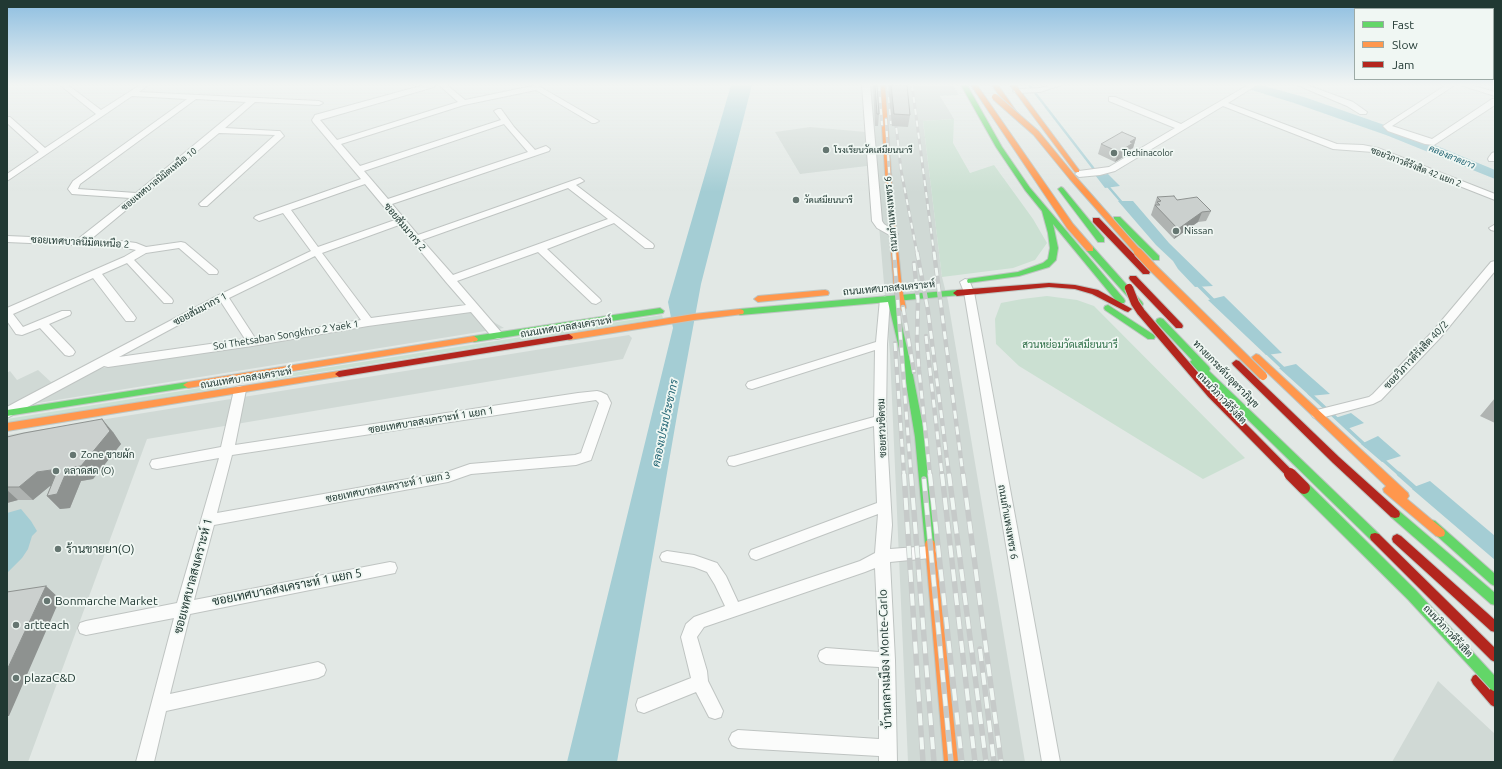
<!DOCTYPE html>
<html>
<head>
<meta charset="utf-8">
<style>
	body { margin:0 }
	#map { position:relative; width:1502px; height:769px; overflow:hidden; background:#e2e8e5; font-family:Ubuntu,sans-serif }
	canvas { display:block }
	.frame { position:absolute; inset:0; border:8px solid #213933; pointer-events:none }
	.legend { position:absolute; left:1354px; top:8px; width:140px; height:72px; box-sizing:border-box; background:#f0f7f3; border:1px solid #9daba6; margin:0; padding:5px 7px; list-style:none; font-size:12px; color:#213933 }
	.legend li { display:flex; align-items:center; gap:8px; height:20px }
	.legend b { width:20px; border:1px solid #9daba6 }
</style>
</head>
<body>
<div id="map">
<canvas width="1502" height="769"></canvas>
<div class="frame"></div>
<ul class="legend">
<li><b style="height:5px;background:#63d668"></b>Fast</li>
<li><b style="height:5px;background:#ff974d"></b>Slow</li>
<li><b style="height:5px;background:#b3261e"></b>Jam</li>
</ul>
</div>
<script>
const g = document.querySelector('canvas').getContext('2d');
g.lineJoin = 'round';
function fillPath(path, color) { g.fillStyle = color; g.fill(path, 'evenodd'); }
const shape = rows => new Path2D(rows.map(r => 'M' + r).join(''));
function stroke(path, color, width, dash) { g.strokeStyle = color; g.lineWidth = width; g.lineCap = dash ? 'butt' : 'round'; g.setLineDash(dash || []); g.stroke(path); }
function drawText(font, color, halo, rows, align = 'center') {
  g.font = font + ' Ubuntu,Sarabun,sans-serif'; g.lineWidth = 3.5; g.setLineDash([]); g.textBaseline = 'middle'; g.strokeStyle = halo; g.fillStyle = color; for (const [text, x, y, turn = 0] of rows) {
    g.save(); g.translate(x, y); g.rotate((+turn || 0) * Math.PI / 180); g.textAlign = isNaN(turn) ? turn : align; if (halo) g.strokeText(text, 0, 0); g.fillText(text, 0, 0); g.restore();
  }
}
fillPath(shape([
	[867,85,953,85,959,95,940,96,954,119,923,121,942,277,948,301,1025,762,908,762,890,354],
	[810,127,866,132,867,166,800,174,775,132],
	[473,310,504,328,7,408,7,373,10,371,17,380,38,370,51,382,103,368],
	[629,335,632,338,623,359,147,439,28,762,7,762,7,435],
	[1438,681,1495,734,1495,762,1392,762]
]), '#d0d9d5');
fillPath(shape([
	[954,119,953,143,970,173,994,165,1033,219,1047,243,1035,260,1013,268,942,277,923,121],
	[1047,296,1077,300,1094,306,1245,458,1203,479,1019,366,996,344,995,319,1001,303,1022,299],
	[662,315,663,318,270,380,269,379,273,376],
	[225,384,228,385,226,387,7,424,7,419]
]), '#cbe0d2');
fillPath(shape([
	[731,85,752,85,701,284,680,398,617,762,567,762,673,328,668,302],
	[1108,174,1120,186,1105,188,1095,175],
	[1118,201,1133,201,1169,243,1213,286,1195,287,1178,269,1173,261,1156,245],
	[1224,296,1282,353,1266,355,1208,300],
	[1296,364,1330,394,1310,396,1279,368],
	[1351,413,1364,423,1347,429,1335,418],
	[1378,436,1401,456,1382,462,1361,444],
	[1430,481,1495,536,1495,560,1412,489,1414,487],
	[21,509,31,521,37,531,32,536,28,549,22,558,7,573,7,513]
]), '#a4cdd4');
stroke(shape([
	[1029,85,1097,173],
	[1106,184,1124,205]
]), '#a4cdd4', 2.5);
stroke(shape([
	[1197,284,1214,301],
	[1267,353,1284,369],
	[1309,393,1366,446],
	[1382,459,1400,475]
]), '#a4cdd4', 3.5);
stroke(shape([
	[1399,474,1416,489]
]), '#a4cdd4', 4.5);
fillPath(shape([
	[1243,85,1261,85,1304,97,1396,129,1495,170,1495,179,1386,135,1294,103,1245,88,1243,85]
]), '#a4cdd4');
const street = shape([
	[60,85,68,85,101,110,140,85,148,85,139,92,319,101,323,103,319,105,255,102,225,128,277,131,280,131,284,136,207,206,201,206,199,204,275,135,219,133,90,240,121,241,136,243,146,247,181,242,185,243,217,270,218,272,217,274,209,274,179,248,146,253,134,260,172,299,173,301,172,303,164,303,127,263,102,274,134,315,136,318,134,321,126,321,93,278,13,314,23,327,62,311,70,311,71,313,70,315,49,324,73,349,75,352,73,355,69,356,65,355,40,328,22,335,16,334,7,321,7,308,124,257,136,250,121,247,7,242,7,236,78,239,130,198,72,194,68,189,73,181,187,99,132,96,7,181,7,174,39,152,7,123,7,117,10,117,45,148,96,114,60,85],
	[196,99,246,102,136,193,78,189,80,184,196,99],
	[424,85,435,85,434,87,320,120,337,140,458,102,439,85,447,85,465,100,537,85,599,121,595,123,592,123,536,90,464,105,341,144,360,166,501,120,494,111,498,109,501,109,514,127,535,150,546,146,550,149,549,151,392,204,418,235,580,178,584,181,576,185,653,244,654,246,653,248,645,248,614,223,547,249,600,299,601,301,596,304,592,303,538,252,457,281,501,332,503,335,501,338,497,339,493,338,471,312,368,326,252,346,108,367,104,366,7,418,7,407,18,401,219,295,311,251,283,213,259,221,254,218,256,216,361,179,313,122,312,120,314,117,315,115,424,85],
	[504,124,528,152,388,199,364,171,504,124],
	[365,184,395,220,318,247,291,210,365,184],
	[568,188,608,219,453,275,422,240,568,188],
	[399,225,446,282,466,305,371,318,322,253,399,225],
	[315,256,361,320,255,338,229,298,315,256],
	[221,302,245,339,119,357,221,302],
	[862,85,870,85,882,221,884,224,896,232,898,234,893,237,877,228,872,221,862,85],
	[1051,85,1062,85,1040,92,1017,93,1013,91,1017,89,1040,88,1051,85],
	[1248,85,1257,85,1228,103,1337,144,1363,145,1378,148,1495,194,1495,200,1373,152,1333,149,1223,106,1115,171,1100,175,1079,177,1075,174,1079,171,1109,167,1175,128,1109,101,1109,97,1115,97,1181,124,1248,85],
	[1297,85,1307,85,1353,102,1367,112,1366,114,1360,114,1347,106,1297,85],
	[1446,85,1455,85,1392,126,1432,139,1492,99,1495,99,1495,105,1434,145,1425,144,1388,131,1383,126,1446,85],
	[1460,85,1471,85,1495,92,1495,96,1460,85],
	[1495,152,1495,161,1489,161,1488,159,1489,157,1492,153,1495,152],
	[1494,225,1495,231,1491,230,1489,228,1494,225],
	[1495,261,1495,271,1440,338,1381,400,1373,404,1317,419,1313,417,1311,414,1313,411,1369,397,1373,394,1432,332,1491,262,1495,261],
	[965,279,969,280,974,292,1060,762,1042,762,964,292,960,282,965,279],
	[885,296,890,299,887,344,886,420,892,525,890,549,930,546,935,548,937,552,935,556,930,558,890,562,895,660,897,762,879,762,879,756,738,748,732,745,729,739,732,733,738,730,879,739,879,667,826,664,820,661,818,656,820,651,826,648,879,652,875,568,865,572,704,627,697,637,707,671,708,681,723,711,721,717,715,719,709,717,696,692,644,713,638,711,636,705,638,699,691,678,681,637,686,624,694,617,725,606,715,585,707,572,694,567,662,561,660,557,662,553,667,551,694,555,717,563,726,576,738,602,860,561,875,553,878,514,756,560,751,558,749,554,751,550,877,503,874,426,734,466,729,465,727,461,729,457,734,456,874,417,875,350,752,389,748,388,746,385,748,382,876,342,880,299,885,296],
	[240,386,244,387,246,390,235,445,578,393,597,391,601,392,607,395,611,403,591,460,576,465,471,474,448,482,214,525,194,600,390,562,395,563,397,568,395,573,190,614,170,694,318,662,324,665,326,670,324,675,318,678,166,711,154,762,136,762,174,618,86,635,80,633,78,628,80,623,86,621,177,603,219,458,157,469,152,468,150,464,152,460,157,459,221,447,234,390,236,387,240,386],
	[596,400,599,403,581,453,575,455,470,464,447,472,217,513,232,455,596,400]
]);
const fast = shape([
	[961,85,967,85,1002,147,1030,188,1124,299,1125,301,1124,303,1118,303,1053,224,1058,248,1056,260,1049,267,1019,276,968,283,967,281,968,279,1018,272,1043,263,1048,259,1050,248,1048,233,1042,211,1025,190,996,147,961,85],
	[1061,187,1063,188,1104,238,1104,242,1098,242,1058,189,1061,187],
	[1114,217,1120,217,1159,256,1159,260,1153,260,1114,221,1114,217],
	[1087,247,1093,247,1142,302,1143,304,1142,306,1136,306,1087,251,1087,247],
	[957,290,960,291,961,293,960,295,896,301,911,365,925,437,935,544,934,547,930,549,926,547,925,544,915,437,903,365,888,302,740,315,736,312,740,309,957,290],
	[1108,305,1154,335,1155,337,1154,339,1148,339,1105,310,1104,308,1105,306,1108,305],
	[660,308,664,311,663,313,474,342,470,339,474,336,660,308],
	[1160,318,1163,319,1209,367,1210,369,1209,371,1379,534,1380,537,1379,540,1375,541,1371,540,1191,364,1190,362,1192,360,1157,323,1156,321,1157,319,1160,318],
	[188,382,191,383,193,385,191,387,7,416,7,410,188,382],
	[1395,510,1399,511,1495,593,1495,605,1491,604,1391,517,1390,514,1391,511,1395,510],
	[1431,520,1435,521,1495,574,1495,586,1491,584,1427,527,1426,524,1427,521,1431,520]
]);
const slow = shape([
	[879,85,885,85,893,201,902,288,906,308,902,311,898,308,894,288,887,201,879,85],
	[971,85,977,85,1073,224,1093,247,1093,251,1087,251,1067,228,971,85],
	[992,85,998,85,1018,114,1017,115,1013,115,992,85],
	[1010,85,1016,85,1079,170,1079,172,1075,172,1010,85],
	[825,290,828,291,829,293,828,295,758,302,754,299,758,296,825,290],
	[740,309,743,310,744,312,743,314,694,320,569,340,565,337,569,334,694,314,740,309],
	[474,336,478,339,477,341,188,388,183,385,188,382,474,336],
	[1256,354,1259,355,1408,493,1409,496,1407,499,1444,530,1445,533,1444,536,1440,537,1436,536,1384,492,1383,489,1386,486,1253,359,1252,357,1256,354],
	[339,371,343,374,342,376,7,431,7,423,339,371],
	[930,539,934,541,935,544,958,762,944,762,925,544,926,541,930,539]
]);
const jam = shape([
	[1093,218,1099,218,1149,270,1150,272,1149,274,1143,274,1093,222,1093,218],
	[1130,276,1136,276,1182,324,1183,326,1182,328,1176,328,1130,280,1129,278,1130,276],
	[1049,283,1075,285,1098,290,1132,309,1128,312,1125,311,1092,294,1075,289,1049,287,957,296,953,293,957,290,1049,283],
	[569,334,573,337,572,339,339,377,335,374,339,371,569,334],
	[1236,360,1239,361,1339,457,1399,511,1400,514,1399,517,1395,518,1391,517,1333,463,1233,365,1232,363,1236,360],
	[1375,533,1379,534,1495,648,1495,662,1491,660,1371,540,1370,537,1371,534,1375,533],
	[1397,534,1401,536,1495,620,1495,632,1491,631,1393,542,1392,539,1393,536,1397,534],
	[1477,674,1481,676,1495,692,1495,707,1491,705,1473,684,1471,680,1473,676,1477,674]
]);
stroke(street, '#bfc4c2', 2);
stroke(fast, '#bec5c2', 2);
stroke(slow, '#bec5c2', 2);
stroke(jam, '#bec5c2', 2);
fillPath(street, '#fbfcfb');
fillPath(fast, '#63d668');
fillPath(slow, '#ff974d');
fillPath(jam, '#b3261e');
const railFar2 = shape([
	[879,85,882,125],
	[888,85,891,124],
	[912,85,934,253],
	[895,116,901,170,917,253],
	[886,119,894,253]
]);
const railFar1 = shape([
	[894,252,911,475],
	[917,252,928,311,949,475],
	[934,252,963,475],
	[914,263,918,300,917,340,919,370,930,475],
	[903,307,914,372],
	[926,336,942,475],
	[895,343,904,475]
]);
const rail = shape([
	[904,474,923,762],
	[911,474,934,762],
	[930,474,962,762],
	[942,474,975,762],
	[949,474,986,762],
	[963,474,1001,762],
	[924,479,951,762],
	[980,649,994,762]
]);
stroke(railFar2, '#c6cac9', 3);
stroke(railFar1, '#c6cac9', 4.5);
stroke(rail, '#c6cac9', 5.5);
stroke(railFar2, '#f0f7f3', 2, [6]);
stroke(railFar1, '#f0f7f3', 3, [8]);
stroke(rail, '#f0f7f3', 4, [12]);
const fastBridge = shape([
	[1304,488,1412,595,1495,685]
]);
const slowBridgeFar1 = shape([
	[995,97,1036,133,1072,177,1139,253]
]);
const slowBridge = shape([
	[1138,252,1152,267,1263,376]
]);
const jamBridgeFar1 = shape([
	[1129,288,1135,303,1141,312,1211,394,1291,475]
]);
const jamBridge = shape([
	[1290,474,1304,488]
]);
stroke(fastBridge, '#bcc4c1', 14, []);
stroke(slowBridgeFar1, '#bcc4c1', 8, []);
stroke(slowBridge, '#bcc4c1', 10, []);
stroke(jamBridgeFar1, '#bcc4c1', 10, []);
stroke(jamBridge, '#bcc4c1', 14, []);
stroke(fastBridge, '#63d668', 12);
stroke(slowBridgeFar1, '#ff974d', 6);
stroke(slowBridge, '#ff974d', 8);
stroke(jamBridgeFar1, '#b3261e', 8);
stroke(jamBridge, '#b3261e', 12);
fillPath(shape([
	[873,85,877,85,879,114,878,126,875,126],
	[886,85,907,85,910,115,908,127,892,126,888,85],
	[1136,138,1133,148,1131,149,1130,153,1115,162,1098,154,1101,144],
	[1157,197,1177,200,1211,211,1206,221,1198,222,1174,239,1151,215],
	[1495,398,1495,423,1480,416],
	[113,432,121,444,93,479,81,481,70,508,60,509,47,496,51,485,50,486,33,500,18,500,7,503,7,437]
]), '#afb3b1');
fillPath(shape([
	[1136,138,1133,148,1131,149,1130,153,1115,162,1119,152,1130,142],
	[1202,212,1198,222,1174,239,1178,229],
	[102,419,113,432,121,444,93,479,81,481,70,508,60,509,47,496,61,484,50,486,33,500,19,487,37,472,68,468],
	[7,490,18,500,7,503],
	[46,586,60,599,9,716,7,716,7,670]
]), '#8e9290');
const building = shape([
	[875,85,877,85,879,114,877,114,875,85],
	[891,85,907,85,910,115,894,114,891,85],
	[1122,132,1136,138,1130,142,1133,143,1119,152,1101,144,1122,132],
	[1174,196,1177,200,1197,197,1211,211,1202,212,1178,229,1155,205,1160,205,1157,202,1161,201,1157,197,1174,196],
	[102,419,110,431,81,466,68,468,57,494,47,496,58,469,37,472,19,487,7,487,7,437,24,433,102,419],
	[46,586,7,670,7,592,46,586]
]);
fillPath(building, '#cbd0ce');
stroke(building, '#8e9290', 1);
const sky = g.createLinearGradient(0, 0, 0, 192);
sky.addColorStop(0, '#8dbee0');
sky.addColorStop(0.44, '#f2f5f3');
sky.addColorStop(1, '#f2f5f300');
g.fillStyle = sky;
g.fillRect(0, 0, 1502, 192);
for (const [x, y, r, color] of [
	[826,150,4,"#657671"],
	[1114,153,4,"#657671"],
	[796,200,4,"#657671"],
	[1176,231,4,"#657671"],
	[73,455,4,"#657671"],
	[56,471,4,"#657671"],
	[58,549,4,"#657671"],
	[47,601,4,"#657671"],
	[16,625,4,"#657671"],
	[16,678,4,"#657671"]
]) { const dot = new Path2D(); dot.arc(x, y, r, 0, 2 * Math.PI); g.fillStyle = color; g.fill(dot); stroke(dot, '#f0f7f3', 1.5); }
drawText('9px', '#213933', '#f0f7f3', [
	["โรงเรียนวัดเสมียนนารี",834,150],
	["Techinacolor",1122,153],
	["วัดเสมียนนารี",804,200]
], 'left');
drawText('italic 9px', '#1f6372', '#f0f7f3', [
	["คลองลาดยาว",1452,157,22]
]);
drawText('9px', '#213933', '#f0f7f3', [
	["ซอยวิภาวดีรังสิต 42 แยก 2",1416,167,21],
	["ซอยเทศบาลนิมิตเหนือ 10",159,179,-39]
]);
drawText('10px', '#213933', '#f0f7f3', [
	["ถนนกำแพงเพชร 6",891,214,-95],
	["ซอยสัมมากร 2",405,227,50],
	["ซอยเทศบาลนิมิตเหนือ 2",80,242,3],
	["ถนนเทศบาลสงเคราะห์",889,288,-5],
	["ซอยสัมมากร 1",200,309,-28],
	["ถนนเทศบาลสงเคราะห์",566,327,-9],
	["Soi Thetsaban Songkhro 2 Yaek 1",286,335,-9],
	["ซอยวิภาวดีรังสิต 40/2",1416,355,-47],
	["ทางยกระดับอุตราภิมุข",1226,374,46],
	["ถนนเทศบาลสงเคราะห์",246,378,-9],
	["ถนนวิภาวดีรังสิต",1222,398,47],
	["ซอยเทศบาลสงเคราะห์ 1 แยก 1",431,420,-9],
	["ซอยสวนชิดชม",882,428,-92],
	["ซอยเทศบาลสงเคราะห์ 1 แยก 3",388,487,-11],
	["ถนนกำแพงเพชร 6",1008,522,80],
	["ถนนวิภาวดีรังสิต",1448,631,47]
]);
drawText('10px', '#213933', '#f0f7f3', [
	["Nissan",1184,231],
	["Zone ขายผัก",81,455],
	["ตลาดสด (O)",64,471]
], 'left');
drawText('10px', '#2e6e47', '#f0f7f3', [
	["สวนหย่อมวัดเสมียนนารี",1070,345]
]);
drawText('italic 11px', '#1f6372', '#f0f7f3', [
	["คลองเปรมประชากร",665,423,-78]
]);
drawText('12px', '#213933', '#f0f7f3', [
	["ร้านขายยา(O)",66,549],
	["Bonmarche Market",55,601],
	["artteach",24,625],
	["plazaC&D",24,678]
], 'left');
drawText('12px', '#213933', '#f0f7f3', [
	["ซอยเทศบาลสงเคราะห์ 1",193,576,-75],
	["ซอยเทศบาลสงเคราะห์ 1 แยก 5",287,587,-11],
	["บ้านกลางเมือง Monte-Carlo",885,659,-92]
]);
</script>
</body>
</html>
